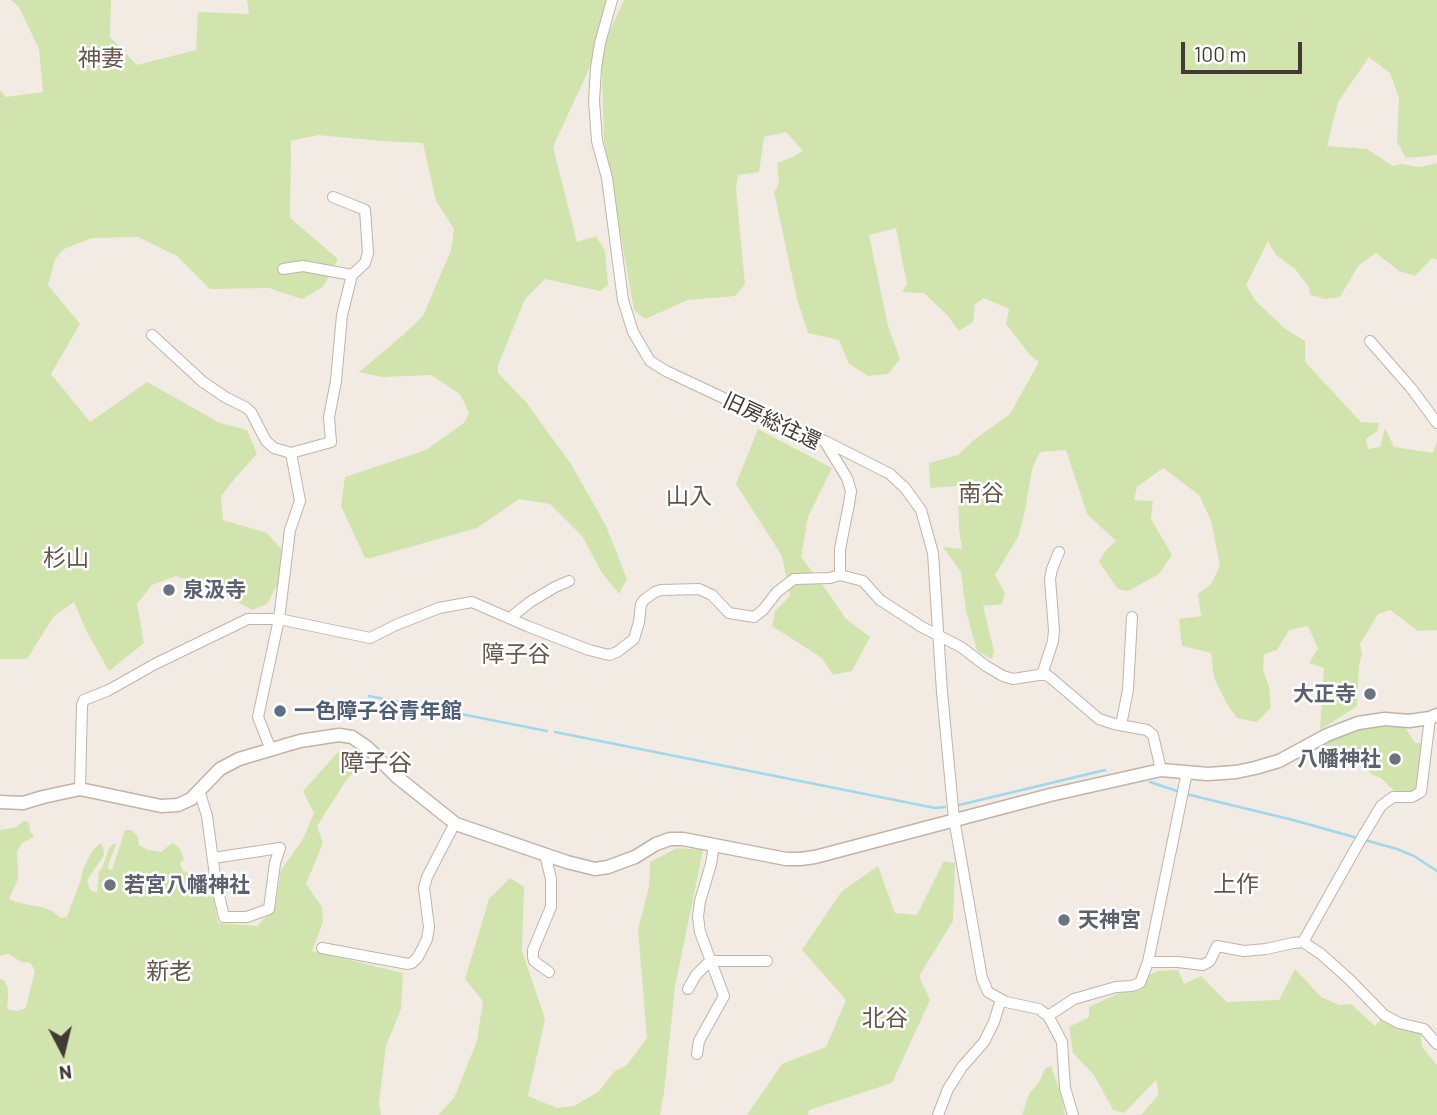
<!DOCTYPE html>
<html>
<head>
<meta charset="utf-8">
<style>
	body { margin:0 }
	#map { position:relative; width:1437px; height:1115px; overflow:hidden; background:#f1ebe3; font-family:Barlow,sans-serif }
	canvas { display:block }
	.north { position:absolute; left:28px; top:1017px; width:70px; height:70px; -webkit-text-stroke:5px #fff; paint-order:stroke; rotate:173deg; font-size:19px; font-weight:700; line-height:28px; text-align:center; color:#423b34 }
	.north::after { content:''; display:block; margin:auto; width:24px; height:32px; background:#423b34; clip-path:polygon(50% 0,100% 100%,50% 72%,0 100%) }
	.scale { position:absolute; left:1181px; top:42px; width:121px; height:32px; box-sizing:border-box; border:4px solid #423b34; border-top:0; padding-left:9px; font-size:21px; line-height:24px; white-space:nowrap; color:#423b34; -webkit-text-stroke:5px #fff; paint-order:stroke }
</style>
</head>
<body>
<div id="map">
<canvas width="1437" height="1115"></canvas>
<div class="north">N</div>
<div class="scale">100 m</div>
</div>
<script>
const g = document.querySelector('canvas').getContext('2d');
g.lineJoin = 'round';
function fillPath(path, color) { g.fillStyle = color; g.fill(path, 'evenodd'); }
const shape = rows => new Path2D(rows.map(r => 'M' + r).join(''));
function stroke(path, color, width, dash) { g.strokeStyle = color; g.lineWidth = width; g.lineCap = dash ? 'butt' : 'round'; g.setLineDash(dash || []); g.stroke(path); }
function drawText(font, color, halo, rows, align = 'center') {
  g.font = font + ' Barlow,"Noto Sans JP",sans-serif'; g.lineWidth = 5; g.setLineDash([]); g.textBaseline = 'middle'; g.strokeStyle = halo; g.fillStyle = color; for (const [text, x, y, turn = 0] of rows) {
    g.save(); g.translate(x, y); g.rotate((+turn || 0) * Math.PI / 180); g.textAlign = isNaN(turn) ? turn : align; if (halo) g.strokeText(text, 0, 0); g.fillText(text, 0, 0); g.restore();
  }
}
fillPath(shape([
	[11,0,111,0,110,37,137,65,196,50,198,12,249,14,247,0,608,0,589,69,553,147,577,242,596,236,605,251,608,285,600,291,545,279,525,299,498,365,498,373,526,402,571,464,606,526,627,579,619,594,602,573,582,536,550,504,519,499,477,528,371,558,365,558,341,506,345,477,426,450,464,423,469,413,460,394,431,375,382,377,359,372,403,335,423,316,451,250,454,229,436,201,423,143,382,141,318,135,291,141,290,218,338,259,323,287,302,299,269,288,210,289,177,256,138,237,92,238,64,249,55,259,48,285,80,324,51,374,90,422,147,382,220,423,247,430,257,454,237,476,221,496,223,520,267,533,286,555,281,578,267,604,252,610,219,591,176,576,152,585,137,604,144,643,109,671,87,632,74,602,54,616,27,659,0,659,0,90,6,97,43,92,39,49,19,7],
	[624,0,1437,0,1437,155,1406,158,1397,142,1399,98,1390,73,1369,57,1338,102,1327,146,1367,149,1393,166,1401,164,1420,167,1437,163,1437,260,1432,258,1415,276,1399,271,1376,253,1358,266,1340,297,1325,299,1310,295,1309,287,1295,269,1276,255,1268,241,1246,285,1255,300,1284,328,1305,341,1305,362,1361,422,1379,423,1377,431,1366,439,1368,449,1380,447,1385,428,1394,447,1433,453,1437,441,1437,630,1418,631,1390,610,1378,614,1360,644,1362,654,1359,665,1357,706,1320,730,1324,668,1309,663,1318,648,1308,626,1289,630,1277,650,1264,654,1263,670,1269,686,1271,708,1257,722,1237,718,1227,704,1214,678,1211,653,1182,646,1179,619,1201,616,1198,594,1211,584,1220,566,1211,521,1199,495,1163,468,1137,487,1134,500,1153,501,1151,519,1172,555,1159,574,1128,591,1118,589,1099,562,1105,551,1116,541,1087,514,1066,450,1040,452,1032,469,1025,511,1018,537,995,575,1005,593,1002,604,983,606,994,651,992,659,977,651,966,611,961,572,943,547,962,549,959,529,958,486,930,488,929,463,958,455,975,439,1010,414,1039,362,1030,355,1006,324,1009,309,984,298,975,304,973,322,959,331,947,315,924,293,902,292,907,284,896,228,869,235,888,326,900,359,888,374,868,376,849,364,839,340,808,333,797,299,774,192,779,183,777,163,791,158,803,151,786,132,764,137,759,172,738,175,736,189,745,284,735,296,688,300,645,319,634,310,604,141,601,50],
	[758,429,832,468,808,517,801,557,827,591,846,619,870,637,852,671,833,675,822,658,772,626,775,611,790,596,782,556,736,484],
	[1388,724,1404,726,1415,743,1420,743,1425,750,1418,788,1413,794,1401,795,1392,789,1381,778,1373,775,1366,769,1351,750,1341,747,1324,745,1323,742,1348,730],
	[340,750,363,761,345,782,317,826,323,843,306,884,322,907,323,922,312,951,403,973,401,1009,386,1046,379,1103,381,1115,0,1115,0,979,5,981,8,989,8,999,7,1009,17,1011,26,1008,35,970,30,963,22,962,8,954,0,956,0,830,14,828,24,821,29,822,30,831,34,837,22,843,17,851,18,879,9,899,19,903,41,907,52,911,61,918,67,917,81,879,83,869,93,850,100,843,103,846,104,855,87,880,90,890,97,893,99,872,103,866,109,848,114,843,116,845,109,862,108,869,112,870,125,830,131,830,138,837,139,845,148,850,161,852,172,843,179,847,184,860,180,863,183,871,211,884,218,923,257,926,275,908,281,870,303,839,314,813,303,791],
	[677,848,703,850,675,987,664,1092,660,1115,438,1115,454,1098,477,1041,483,1001,465,979,489,899,510,878,524,887,522,951,545,1019,528,1096,557,1108,574,1106,598,1092,615,1071,627,1065,647,1038,638,929,649,887,650,862],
	[944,861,955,863,953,921,919,976,930,1000,892,1083,809,1110,808,1115,747,1115,782,1064,826,1047,846,1000,802,950,842,891,878,866,895,913,917,915],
	[1295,969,1321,997,1339,1005,1351,1004,1375,1026,1383,1017,1420,1030,1422,1047,1437,1065,1437,1115,1141,1115,1159,1094,1156,1080,1124,1113,1113,1110,1094,1075,1073,1053,1069,1027,1089,1017,1089,1007,1119,993,1157,971,1178,970,1184,984,1201,976,1227,1002,1279,1000],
	[1051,1066,1061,1095,1065,1115,1022,1115,1029,1094,1039,1082,1045,1069]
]), '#d2e4ad');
stroke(shape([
	[369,696,547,731],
	[555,732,935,808,945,807],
	[1150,782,1180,792],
	[1186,794,1293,820,1397,849,1414,856,1437,871],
	[959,805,1105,770]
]), '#a0d7ec', 2.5);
const minor = shape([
	[612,0,600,43,596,68,594,101,597,141,607,178,623,300,633,332,650,361,666,371,779,424,825,441,890,474,905,488,921,510,933,553,942,692,954,819,982,978,988,992,1006,1002,1039,1009,1048,1016,1052,1023,1062,1042,1065,1088,1073,1115],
	[283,269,303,266,352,275],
	[152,335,203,382,225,397,245,407,251,412,266,441,274,448,291,453,331,442,329,417,336,381,342,315,352,275,365,263,368,253,365,210,333,197],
	[1370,341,1411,388,1437,423],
	[825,442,847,478,851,491,849,504,840,549,840,575,863,581,880,600,922,627,961,647,986,666,1003,676,1013,679,1045,674,1051,678,1099,719,1114,724,1147,730,1153,735,1161,770],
	[510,618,530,602,555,587,569,581],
	[1042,675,1053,641,1054,630,1050,579,1052,569,1059,552],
	[1121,725,1128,690,1132,617],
	[271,750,258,717,279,619,290,530,300,501,291,453],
	[80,789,82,705,84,700,109,690,155,664,248,619,279,619,370,638,396,625,439,608,472,602,527,626,589,650,609,655,617,652,634,639,639,622,641,604,644,600,655,592,661,590,699,589,712,595,729,613,754,617,763,610,777,592,794,579,830,578,840,575],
	[199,790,207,816,216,883,224,917,247,917,269,909,275,863,280,848,213,858],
	[545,854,551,879,551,907,533,950,533,957,534,961,549,972],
	[1303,942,1357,846,1381,806,1393,797,1412,797,1421,792,1430,718],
	[322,948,408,964,412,963,418,957,427,939,429,927,424,888,427,877,455,823],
	[1148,962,1178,962,1203,965,1210,961,1217,946,1244,951,1266,949,1293,943,1303,942,1321,954,1349,979,1384,1015,1399,1023,1424,1029,1437,1044],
	[688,989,696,975,710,961,767,961],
	[1048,1016,1074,999,1116,987,1132,986,1140,983,1148,962,1187,772],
	[697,1054,699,1041,724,996,700,932,698,917,700,901,711,864,714,845],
	[938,1115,948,1089,962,1067,984,1042,994,1022,1001,999]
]);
const tertiary = shape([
	[0,802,23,803,43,797,80,789,161,806,178,805,191,799,220,769,239,759,300,741,339,735,352,737,368,748,397,777,456,824,567,862,595,869,608,867,635,857,656,844,670,839,683,839,786,859,800,859,815,857,1050,795,1161,770,1208,774,1236,772,1255,768,1279,761,1327,735,1358,723,1385,719,1409,721,1430,718,1437,715]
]);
stroke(minor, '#bfb4a9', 12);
stroke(tertiary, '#bfb4a9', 15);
stroke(minor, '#fff', 10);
stroke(tertiary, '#fff', 12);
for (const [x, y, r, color] of [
	[169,590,7,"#6b7280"],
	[1370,694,7,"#6b7280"],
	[280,711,7,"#5c6f8a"],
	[1395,759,7,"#6b7280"],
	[110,885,7,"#6b7280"],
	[1064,920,7,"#6b7280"]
]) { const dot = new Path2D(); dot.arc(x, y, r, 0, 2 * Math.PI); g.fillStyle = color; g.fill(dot); stroke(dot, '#fff', 2.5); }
drawText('21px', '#423b34', '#fff', [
	["旧房総往還",772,421,25]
]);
drawText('bold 21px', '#5b616d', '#fff', [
	["泉汲寺",183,590],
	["大正寺",1356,694,"right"],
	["八幡神社",1381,759,"right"],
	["若宮八幡神社",124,885],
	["天神宮",1078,920]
], 'left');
drawText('bold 21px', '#4e5e75', '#fff', [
	["一色障子谷青年館",294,711]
], 'left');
drawText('23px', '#65574b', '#fff', [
	["神妻",101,58],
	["南谷",981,493],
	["山入",689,496],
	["杉山",66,558],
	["障子谷",516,654],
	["上作",1236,884],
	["新老",169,971],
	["北谷",885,1018]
]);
drawText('24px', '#65574b', '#fff', [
	["障子谷",376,763]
]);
</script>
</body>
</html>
